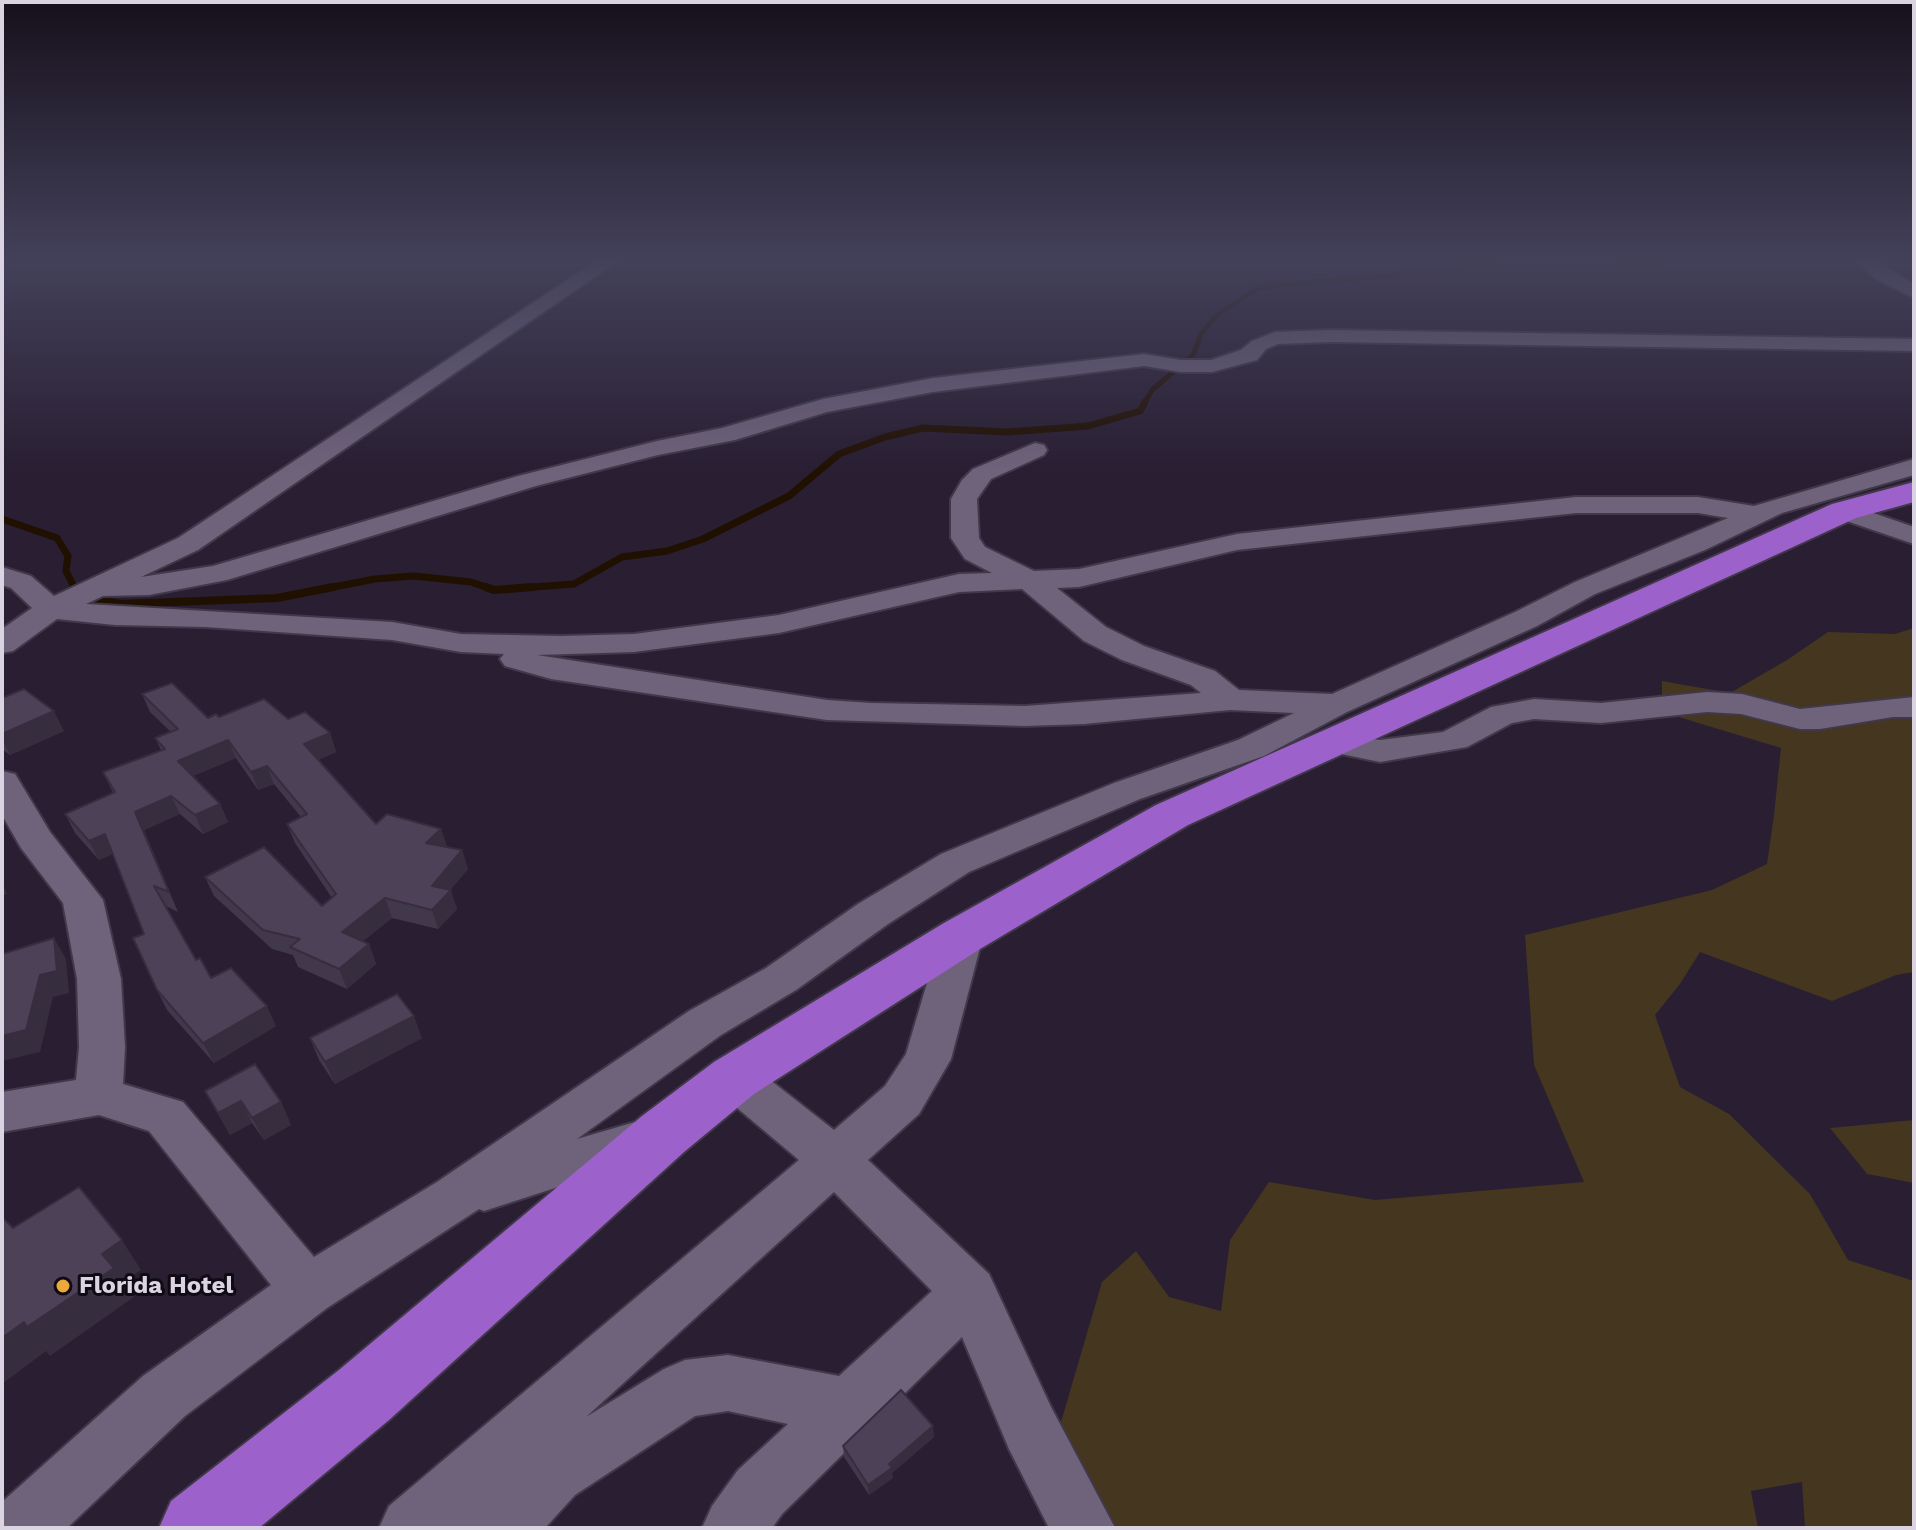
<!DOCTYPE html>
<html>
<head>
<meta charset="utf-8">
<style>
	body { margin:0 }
	#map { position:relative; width:1916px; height:1530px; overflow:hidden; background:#291e32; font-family:"Work Sans",sans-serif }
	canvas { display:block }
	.frame { position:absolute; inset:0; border:4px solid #dad3e1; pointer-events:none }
</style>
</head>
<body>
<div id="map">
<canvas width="1916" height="1530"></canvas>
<div class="frame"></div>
</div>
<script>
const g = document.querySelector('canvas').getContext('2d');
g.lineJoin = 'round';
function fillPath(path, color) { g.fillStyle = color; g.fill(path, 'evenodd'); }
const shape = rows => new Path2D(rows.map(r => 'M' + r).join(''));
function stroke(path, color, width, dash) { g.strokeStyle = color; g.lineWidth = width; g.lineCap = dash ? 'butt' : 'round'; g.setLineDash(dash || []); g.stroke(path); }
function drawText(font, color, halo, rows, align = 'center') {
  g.font = font + ' "Work Sans",sans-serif'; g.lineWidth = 6; g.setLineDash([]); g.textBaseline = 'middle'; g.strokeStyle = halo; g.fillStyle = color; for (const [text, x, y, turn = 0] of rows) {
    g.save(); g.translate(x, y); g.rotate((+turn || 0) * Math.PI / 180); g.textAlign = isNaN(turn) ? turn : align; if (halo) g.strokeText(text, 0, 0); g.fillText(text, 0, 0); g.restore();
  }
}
fillPath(shape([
	[1914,628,1914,972,1896,975,1832,1001,1700,952,1680,984,1655,1015,1680,1087,1729,1114,1810,1194,1848,1260,1914,1281,1914,1528,1805,1528,1802,1482,1751,1491,1758,1528,1107,1528,1046,1473,1102,1282,1136,1251,1169,1297,1221,1311,1230,1240,1269,1182,1375,1200,1584,1182,1534,1065,1525,935,1712,890,1767,864,1774,815,1781,748,1662,712,1662,681,1730,693,1787,660,1828,632,1895,634],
	[1914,1120,1914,1183,1867,1174,1830,1128]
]), '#453620');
stroke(shape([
	[1144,404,1152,390,1193,355,1201,334,1217,315,1260,287,1526,263,1591,263,1647,268,1661,266,1664,260]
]), '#201000', 5);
stroke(shape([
	[2,519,57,538,68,556,66,571,75,589],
	[323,589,375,579,414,576,471,582,491,589],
	[507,589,574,584,622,557,667,551,703,539,789,496,839,454,885,437,923,428,1008,432,1088,426,1140,411,1145,402]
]), '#201000', 7);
stroke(shape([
	[74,587,79,597,122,604,277,598,333,587],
	[486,587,494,590,533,587]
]), '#201000', 8);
const minor = shape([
	[598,260,619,260,198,550,141,577,213,566,518,476,657,441,722,428,823,399,933,378,1144,354,1181,360,1211,360,1241,350,1252,341,1275,332,1330,330,1914,339,1914,351,1330,342,1278,344,1266,349,1257,360,1212,372,1181,372,1144,366,933,392,827,412,735,440,658,455,536,486,227,580,149,595,103,596,86,604,392,622,461,634,561,636,634,634,779,615,959,574,992,573,965,559,951,538,951,499,962,480,973,469,1035,443,1044,445,1047,450,1044,455,991,479,977,499,979,538,985,547,1034,571,1079,569,1237,534,1576,497,1698,497,1754,506,1914,459,1914,475,1782,513,1705,550,1595,594,1537,626,1347,712,1264,756,1140,799,969,872,888,924,796,990,721,1035,577,1139,642,1120,660,1126,667,1140,660,1154,484,1211,479,1209,327,1308,185,1416,67,1528,2,1528,2,1502,143,1376,271,1285,149,1131,99,1115,2,1132,2,1092,76,1080,79,1047,77,979,63,903,21,848,2,815,2,771,15,774,50,832,103,900,121,979,125,1047,123,1084,183,1102,314,1257,437,1182,689,1011,766,968,858,904,941,854,1114,783,1238,740,1294,713,1230,710,1084,724,1025,726,827,720,551,679,505,666,500,659,504,654,461,652,392,640,206,627,115,625,57,619,13,651,2,653,2,629,32,608,11,588,2,585,2,567,31,576,54,596,178,538,598,260],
	[1576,513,1698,513,1728,518,1575,582,1515,612,1332,694,1239,690,1215,671,1144,646,1106,627,1057,588,1079,587,1237,550,1576,513],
	[1022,589,1084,641,1122,660,1191,685,1201,693,1025,706,871,703,827,700,537,655,634,652,779,633,959,592,1022,589],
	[1855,260,1875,260,1914,284,1914,298,1876,279,1855,260],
	[1844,503,1914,527,1914,544,1835,517,1831,511,1835,505,1844,503],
	[1707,692,1742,694,1800,709,1914,697,1914,717,1893,717,1820,729,1800,729,1741,714,1707,712,1601,723,1534,719,1512,723,1467,747,1380,762,1322,750,1316,743,1322,736,1334,732,1380,740,1443,732,1491,707,1534,699,1601,703,1707,692],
	[962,921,977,925,983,936,951,1059,919,1114,868,1160,989,1274,1051,1407,1115,1528,1049,1528,1009,1449,962,1337,782,1514,772,1528,702,1528,712,1506,738,1470,788,1424,728,1411,695,1416,575,1495,545,1528,379,1528,389,1506,799,1160,717,1091,710,1078,717,1065,734,1059,751,1065,834,1130,885,1086,906,1054,941,936,947,925,962,921],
	[834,1192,932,1291,839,1376,728,1355,685,1360,664,1369,586,1417,834,1192]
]);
const highway = shape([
	[1914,482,1914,502,1856,518,1188,825,980,949,754,1094,684,1152,389,1420,259,1528,159,1528,171,1501,339,1370,642,1116,714,1062,944,923,1156,805,1832,504,1914,482]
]);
stroke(minor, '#413849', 4);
stroke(highway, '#413849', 4);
fillPath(minor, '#6f637b');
fillPath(highway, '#9d61cb');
fillPath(shape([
	[142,694,208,718,288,719,330,733,336,752,318,760,376,824,441,829,447,847,462,850,468,869,450,890,457,909,438,929,392,918,363,941,369,944,376,964,347,989,298,967,293,955,272,949,214,896,205,877,322,906,332,898,295,843,287,824,301,817,274,784,258,790,236,758,193,776,220,804,228,822,203,834,180,814,144,830,178,912,166,906,196,960,211,978,276,1026,214,1063,167,1010,157,990,144,934,113,854,99,860,75,833,65,814,113,793,103,772,161,750,155,738,171,732,150,712],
	[2,698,64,731,10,755,2,749],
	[310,1038,422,1038,335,1084,319,1060],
	[205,1091,281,1102,291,1125,264,1140,252,1123,230,1135],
	[934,1437,892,1473,893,1478,869,1495,844,1457,843,1446]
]), '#42384c');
fillPath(shape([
	[54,711,64,731,10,755,2,739,2,734],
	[330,733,336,752,311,763,304,744],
	[228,740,236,758,186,779,178,761],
	[267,766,274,784,258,790,251,772],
	[171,796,180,814,144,830,178,912,169,892,135,812],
	[220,804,228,822,203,834,195,815],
	[441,829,447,848,426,843],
	[105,834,115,853,99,860,89,841],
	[462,850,468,869,448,893,451,890,457,909,438,929,432,910,432,886],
	[2,882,7,894,2,896],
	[385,898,392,918,350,952,342,932],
	[54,938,66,959,69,993,53,997,40,1052,2,1061,2,1036,40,975],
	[369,944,376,964,347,989,339,969],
	[267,1006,276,1026,214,1063,203,1043],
	[414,1016,422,1038,335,1084,325,1062],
	[241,1101,252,1123,230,1135,218,1113],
	[281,1102,291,1125,264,1140,252,1118],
	[122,1240,141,1270,124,1282,134,1297,50,1356,46,1351,2,1384,2,1338,102,1254],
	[933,1426,934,1437,892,1473,893,1478,869,1495,868,1485]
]), '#362e3e');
const building = shape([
	[172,683,208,718,216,714,219,717,264,699,288,719,305,712,330,733,304,744,376,824,387,814,441,829,426,843,462,850,432,886,451,890,432,910,385,898,342,932,369,944,339,969,290,947,300,939,263,930,205,877,264,847,322,906,336,894,287,824,307,814,267,766,251,772,228,740,178,761,220,804,195,815,171,796,135,812,169,892,154,886,196,960,200,958,211,978,231,968,267,1006,203,1043,157,990,133,938,144,934,105,834,89,841,65,814,115,792,103,772,165,749,155,738,178,729,142,694,172,683],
	[24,689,54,711,2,734,2,698,24,689],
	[54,938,57,971,40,975,26,1030,2,1036,2,954,54,938],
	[397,994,414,1016,325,1062,310,1038,397,994],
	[255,1064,281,1102,252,1118,241,1101,218,1113,205,1091,255,1064],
	[79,1187,122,1240,102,1254,114,1268,27,1327,24,1322,2,1338,2,1217,13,1228,79,1187],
	[901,1390,933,1426,889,1464,892,1468,868,1485,843,1446,901,1390]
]);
fillPath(building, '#4d4158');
stroke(building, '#362e3e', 2);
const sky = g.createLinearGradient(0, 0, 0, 474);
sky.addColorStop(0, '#17101c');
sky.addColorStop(0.55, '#43415a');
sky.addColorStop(1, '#43415a00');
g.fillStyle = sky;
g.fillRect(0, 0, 1916, 474);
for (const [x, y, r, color] of [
	[63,1286,8,"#eca93b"]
]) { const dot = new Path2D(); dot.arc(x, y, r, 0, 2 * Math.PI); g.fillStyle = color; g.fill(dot); stroke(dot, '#0f0a13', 3); }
drawText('bold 24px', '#dad3e1', '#0f0a13', [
	["Florida Hotel",79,1286]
], 'left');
</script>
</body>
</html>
